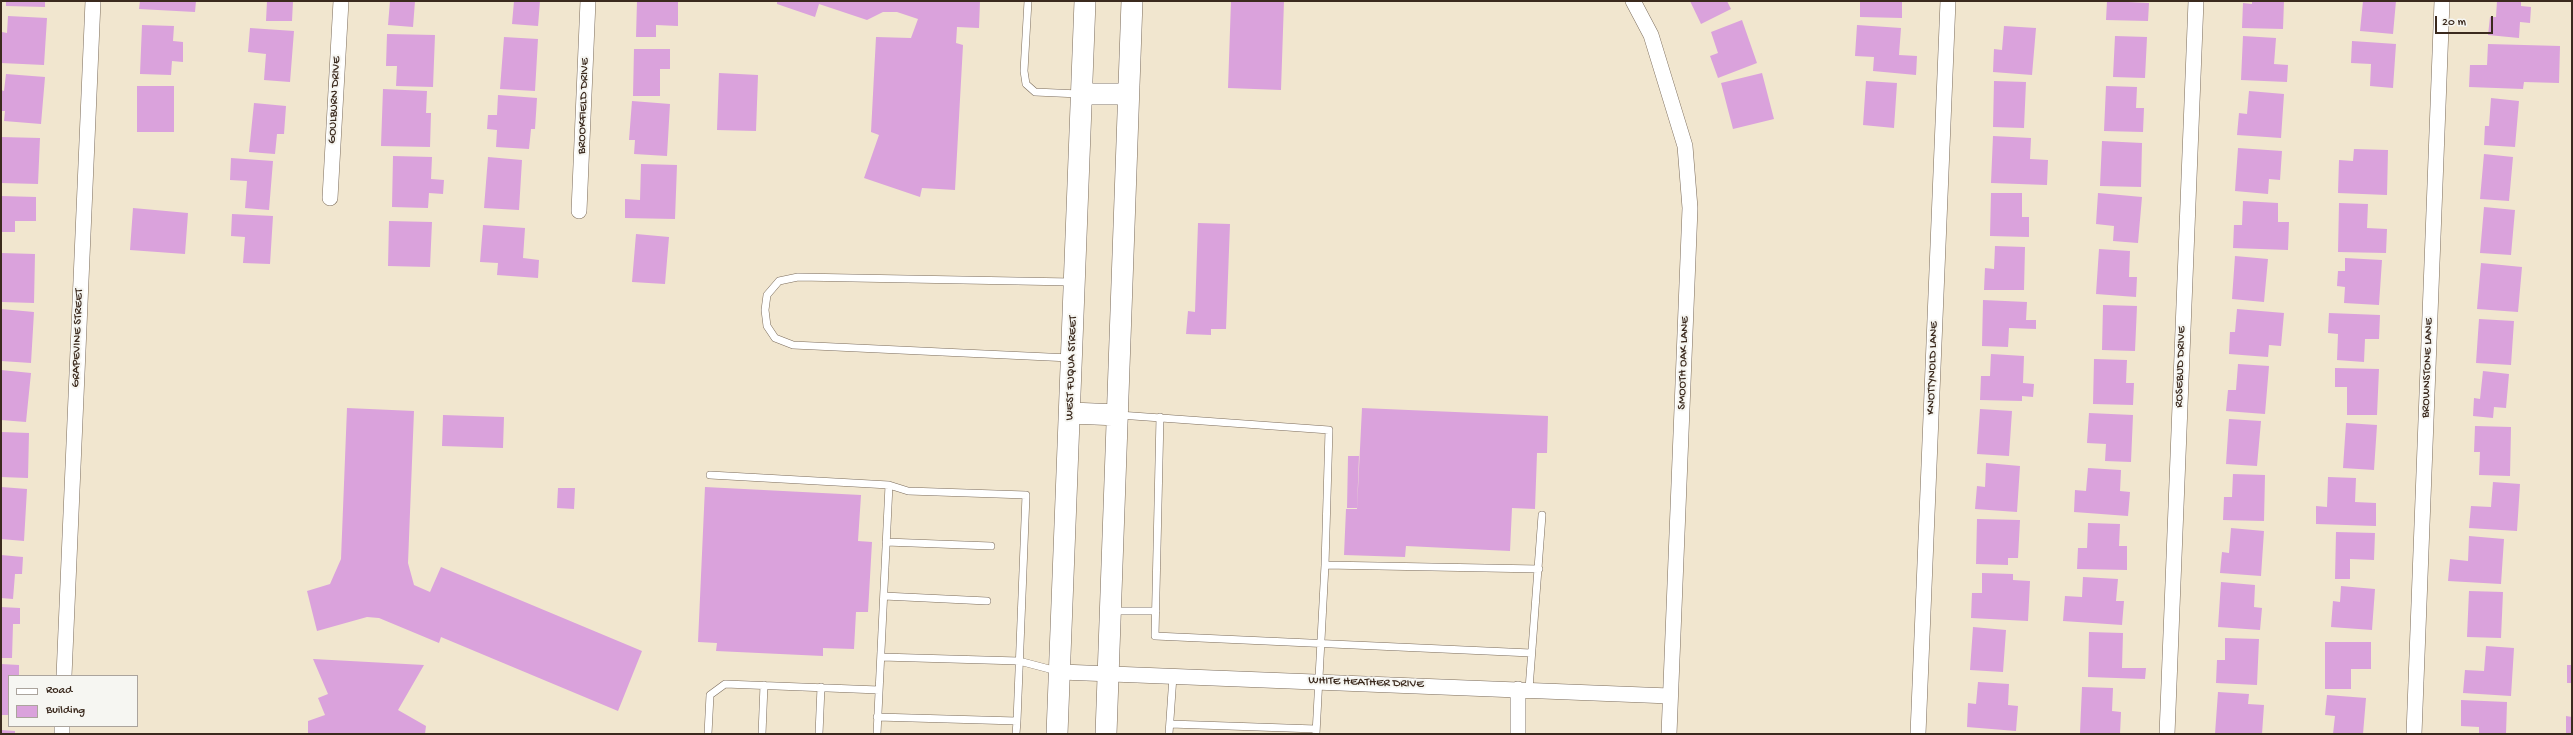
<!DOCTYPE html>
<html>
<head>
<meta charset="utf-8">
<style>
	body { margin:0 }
	#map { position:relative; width:2573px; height:735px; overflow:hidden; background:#f1e6cf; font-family:"Gochi Hand",sans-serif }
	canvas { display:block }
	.frame { position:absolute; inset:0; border:2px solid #3b2a1e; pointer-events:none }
	.legend { position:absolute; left:8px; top:675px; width:130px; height:52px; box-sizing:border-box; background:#f6f6f2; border:1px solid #aba49d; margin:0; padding:5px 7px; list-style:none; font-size:12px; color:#3b2a1e }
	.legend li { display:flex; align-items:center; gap:8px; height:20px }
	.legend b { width:20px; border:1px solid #aba49d }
	.scale { position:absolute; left:2435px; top:16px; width:58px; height:18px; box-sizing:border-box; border:2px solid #3b2a1e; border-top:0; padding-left:5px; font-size:12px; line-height:14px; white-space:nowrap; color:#3b2a1e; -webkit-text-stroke:3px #f6f6f2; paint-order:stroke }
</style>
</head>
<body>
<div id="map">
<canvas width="2573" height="735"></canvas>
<div class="frame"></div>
<ul class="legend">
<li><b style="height:5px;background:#fff"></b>Road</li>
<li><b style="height:11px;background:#daa2dc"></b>Building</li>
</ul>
<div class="scale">20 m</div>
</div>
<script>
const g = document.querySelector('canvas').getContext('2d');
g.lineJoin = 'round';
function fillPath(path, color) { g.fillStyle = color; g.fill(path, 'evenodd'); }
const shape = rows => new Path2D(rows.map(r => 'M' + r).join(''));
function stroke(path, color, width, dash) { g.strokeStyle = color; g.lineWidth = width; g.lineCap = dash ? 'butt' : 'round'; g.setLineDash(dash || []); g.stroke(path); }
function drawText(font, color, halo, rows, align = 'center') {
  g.font = font + ' "Gochi Hand",sans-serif'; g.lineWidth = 4; g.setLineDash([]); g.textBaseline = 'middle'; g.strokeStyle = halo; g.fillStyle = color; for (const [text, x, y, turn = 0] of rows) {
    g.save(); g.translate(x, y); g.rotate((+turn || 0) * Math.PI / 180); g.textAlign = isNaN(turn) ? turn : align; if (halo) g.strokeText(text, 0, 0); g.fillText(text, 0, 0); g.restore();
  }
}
fillPath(shape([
	[6,1,45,1,45,7,6,6],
	[140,1,196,1,195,12,139,9],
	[267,1,293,1,292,21,266,21],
	[390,1,415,1,413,27,388,25],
	[514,1,540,1,538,26,512,24],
	[637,1,678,1,678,26,656,25,656,37,636,37],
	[777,1,980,1,979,28,957,27,956,43,963,45,955,190,922,188,920,197,864,178,879,135,871,132,876,37,911,38,918,19,897,12,883,12,867,20,819,4,815,17,777,4],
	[1231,1,1284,1,1281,90,1228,88],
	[1690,1,1727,1,1731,9,1701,24],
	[1860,1,1902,1,1902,18,1860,17],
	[2107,1,2149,3,2148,21,2106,20],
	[2252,1,2284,1,2283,29,2242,28,2243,3,2252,4],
	[2363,1,2396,1,2393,34,2360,31],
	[2497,1,2521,1,2521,6,2531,7,2530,23,2520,22,2519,38,2488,35,2490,17,2496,17],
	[8,16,47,18,44,65,1,63,2,32,7,33],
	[1742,20,1757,63,1718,78,1710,56,1718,53,1711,32],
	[142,25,174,26,173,41,183,42,183,62,172,61,171,75,140,74],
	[1857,25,1901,28,1899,55,1917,56,1916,75,1873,71,1874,57,1855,56],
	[2004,26,2036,28,2032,75,1993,72,1994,49,2002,50],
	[250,28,294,31,290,82,264,80,266,54,248,52],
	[387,34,435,35,433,87,396,86,397,66,386,66],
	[2115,36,2147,37,2145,78,2113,77],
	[2243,36,2276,38,2274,64,2288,65,2287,82,2241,80],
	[504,37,538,39,535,91,500,89],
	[2352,41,2396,44,2393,88,2370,86,2371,64,2351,63],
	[2488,44,2560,46,2559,83,2524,82,2523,89,2469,87,2470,65,2487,65],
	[634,49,670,49,670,69,660,69,660,96,633,96],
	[719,73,758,75,756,131,717,130],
	[1762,73,1774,119,1733,129,1721,83],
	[6,74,45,77,41,124,4,121,5,111,1,111,1,90,4,91],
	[1866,81,1897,83,1894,128,1863,125],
	[1994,81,2026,82,2024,128,1993,127],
	[137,86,174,86,174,132,137,132],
	[2106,86,2137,87,2136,108,2144,108,2143,132,2104,131],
	[383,89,427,91,426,113,431,113,430,147,381,146],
	[2249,91,2284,94,2281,138,2237,135,2239,113,2247,114],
	[498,95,537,98,535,129,531,129,529,149,496,147,497,130,487,129,488,115,497,115],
	[2491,98,2519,101,2515,147,2484,145,2485,126,2489,126],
	[632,101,670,104,667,156,634,154,635,140,629,140],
	[254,103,286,106,284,134,277,134,275,154,249,152],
	[1993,136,2031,138,2030,159,2048,160,2047,185,1991,183],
	[1,137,40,138,38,184,1,183],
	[2102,141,2142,143,2141,187,2100,186],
	[2238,148,2282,151,2280,180,2269,179,2268,194,2235,191],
	[2354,149,2388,150,2387,195,2338,193,2339,160,2353,161],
	[2484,154,2513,157,2509,201,2480,199],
	[393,156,432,157,431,179,444,180,443,194,429,193,428,208,392,207],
	[488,157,522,160,519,210,484,208],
	[231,158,273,161,269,210,245,208,247,181,230,180],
	[641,164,677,165,675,219,625,218,625,199,640,200],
	[1991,193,2022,193,2022,217,2029,217,2029,237,1990,236],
	[2098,193,2142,197,2138,243,2113,241,2114,226,2096,224],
	[1,196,36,197,36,221,15,221,15,232,1,232],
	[2243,201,2278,203,2278,222,2289,222,2288,250,2233,248,2234,225,2242,225],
	[2339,203,2368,204,2367,228,2387,229,2386,253,2338,252],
	[2484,207,2515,210,2511,255,2480,253],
	[133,208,188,213,185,254,130,250],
	[232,214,273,216,270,264,243,263,245,237,231,236],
	[389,221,432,222,430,267,388,266],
	[1198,223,1230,224,1226,329,1211,329,1211,335,1186,334,1188,311,1195,312],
	[483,225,525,228,523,258,539,260,538,278,497,275,498,263,480,262],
	[636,234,669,237,665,284,632,282],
	[1995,246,2025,247,2024,290,1984,290,1985,268,1994,269],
	[2099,249,2130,251,2129,277,2137,277,2136,297,2096,294],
	[1,253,35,254,34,303,2,302],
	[2235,256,2268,259,2264,302,2232,299],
	[2345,258,2382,260,2379,305,2344,303,2345,287,2337,286,2338,271,2345,271],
	[2481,263,2522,267,2518,312,2477,309],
	[1983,300,2027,302,2026,320,2036,320,2036,329,2009,328,2008,347,1982,346],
	[2103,305,2137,306,2135,351,2102,350],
	[1,309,34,312,31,363,1,361],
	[2237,309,2284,313,2281,346,2269,345,2268,357,2229,354,2230,332,2235,332],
	[2329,313,2380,315,2379,339,2365,339,2364,362,2337,360,2338,334,2328,333],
	[2479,319,2514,321,2511,365,2476,363],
	[1991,354,2024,356,2023,383,2034,384,2033,397,2022,396,2022,401,1980,400,1981,376,1990,376],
	[2094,359,2127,360,2126,383,2134,383,2133,405,2093,404],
	[2238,364,2269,366,2265,414,2226,411,2228,390,2236,390],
	[2335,368,2379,369,2377,415,2347,415,2347,387,2335,387],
	[1,370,31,373,26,422,1,420],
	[2483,371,2509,374,2506,408,2494,407,2493,418,2473,416,2474,398,2480,399],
	[347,408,414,411,408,563,414,585,430,592,441,567,642,651,618,711,441,637,439,643,379,618,367,617,317,631,307,591,330,584,341,559],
	[1362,408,1548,416,1547,453,1537,453,1535,509,1512,508,1510,551,1406,546,1405,557,1344,555,1346,509,1357,509],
	[1980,409,2012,411,2009,456,1977,454],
	[2089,413,2133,415,2131,462,2105,461,2106,444,2087,443],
	[443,415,504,417,503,448,442,446],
	[2229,419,2261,421,2257,466,2226,464],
	[2346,423,2377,425,2374,470,2343,468],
	[2475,426,2511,427,2510,476,2479,475,2480,452,2474,452],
	[1,432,29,433,28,478,1,477],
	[1348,456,1359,456,1357,508,1347,508],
	[1986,463,2020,466,2017,512,1975,509,1977,486,1985,487],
	[2088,468,2121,470,2120,491,2130,492,2128,516,2074,512,2075,490,2086,491],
	[2233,474,2265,475,2264,521,2223,520,2224,497,2232,497],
	[2328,477,2356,478,2355,502,2376,503,2376,526,2316,524,2316,506,2327,507],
	[2493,482,2520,484,2517,531,2469,528,2471,506,2491,507],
	[1,487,27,489,24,541,1,539],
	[705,487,861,495,858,541,872,542,868,612,856,612,854,649,823,648,823,656,716,651,717,643,698,642],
	[558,488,575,488,574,509,557,508],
	[1977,519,2020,520,2018,558,2008,558,2008,565,1976,564],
	[2088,523,2120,524,2119,546,2127,546,2127,570,2077,569,2078,548,2087,548],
	[2231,528,2264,531,2261,576,2220,573,2222,552,2229,553],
	[2336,532,2375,533,2374,560,2350,559,2350,579,2335,579],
	[2469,536,2504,539,2501,584,2448,581,2450,559,2468,561],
	[1,555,23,557,22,574,15,574,13,599,1,598],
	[1982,573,2013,574,2013,580,2030,581,2028,621,1971,618,1972,593,1982,593],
	[2083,577,2118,579,2116,601,2124,601,2122,625,2063,621,2065,596,2082,597],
	[2221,582,2255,585,2254,607,2262,608,2260,630,2218,627],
	[2341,586,2375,589,2372,630,2331,627,2333,601,2340,602],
	[2469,591,2503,592,2501,638,2467,637],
	[1,607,20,608,20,624,13,624,12,658,1,658],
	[1973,627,2006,630,2003,672,1970,670],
	[2089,632,2123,633,2122,668,2146,668,2145,679,2088,677],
	[2225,638,2259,639,2257,685,2216,683,2217,660,2225,660],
	[2325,642,2371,642,2371,669,2351,669,2351,689,2325,689],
	[2486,646,2514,648,2511,696,2463,693,2465,670,2484,671],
	[313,659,424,665,398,710,426,726,425,734,308,734,308,721,325,715,318,698,328,694],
	[1,664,19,665,19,676,9,676,9,715,1,715],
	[2567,665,2572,665,2572,683,2567,683],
	[1978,682,2009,684,2008,705,2018,706,2016,731,1967,727,1968,703,1976,704],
	[2082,687,2113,688,2112,711,2121,712,2120,734,2080,733],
	[2218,692,2249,694,2248,704,2264,705,2262,734,2215,734],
	[2327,695,2366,698,2363,734,2333,734,2335,716,2325,715],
	[2461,700,2507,702,2506,734,2479,734,2479,727,2461,726],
	[2566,716,2572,717,2572,734,2566,734],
	[1,730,15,731,15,734,1,734]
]), '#daa2dc');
const lane = shape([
	[1028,1,1024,71,1026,84,1035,92,1079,94],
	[1070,358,793,345,775,338,767,326,765,310,767,295,779,281,798,277,1072,282],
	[1119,415,1329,430,1325,565,1539,569],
	[1160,417,1155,636,1531,653],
	[710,475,889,485,908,491,1026,495,1017,721,877,717],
	[886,542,991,546],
	[884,596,987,601],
	[1113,611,1156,611],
	[881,657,1019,661,1057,671],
	[1529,689,1542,515],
	[1170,724,1316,729],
	[708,734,710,695,725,684,879,690],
	[762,734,764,685],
	[819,734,821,687],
	[877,734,889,485],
	[1016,734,1017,721],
	[1169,734,1173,676],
	[1316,734,1325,565]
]);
const street = shape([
	[1633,1,1651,35,1685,146,1690,208,1669,734],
	[330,198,341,1],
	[579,211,588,1],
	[1061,672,1670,696],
	[64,676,93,1],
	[62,734,62,726],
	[1518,734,1518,689],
	[1918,734,1948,1],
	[2167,734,2196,1],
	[2414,734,2442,1]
]);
const secondary = shape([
	[1081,94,1128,94],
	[1071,413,1118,415],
	[1057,734,1085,1],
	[1106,734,1132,1]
]);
stroke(lane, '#7b6c5c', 8);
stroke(street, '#7b6c5c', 16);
stroke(secondary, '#7b6c5c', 22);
stroke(lane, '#fff', 7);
stroke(street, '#fff', 15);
stroke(secondary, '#fff', 21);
drawText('12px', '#3b2a1e', '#f6f6f2', [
	["GOULBURN DRIVE",335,100,-87],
	["BROOKFIELD DRIVE",584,106,-88],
	["GRAPEVINE STREET",78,338,-88],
	["SMOOTH OAK LANE",1684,363,-88],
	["ROSEBUD DRIVE",2181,367,-88],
	["WEST FUQUA STREET",1072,368,-88],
	["KNOTTYNOLD LANE",1933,368,-88],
	["BROWNSTONE LANE",2428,368,-88],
	["WHITE HEATHER DRIVE",1366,683,2]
]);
</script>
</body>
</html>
